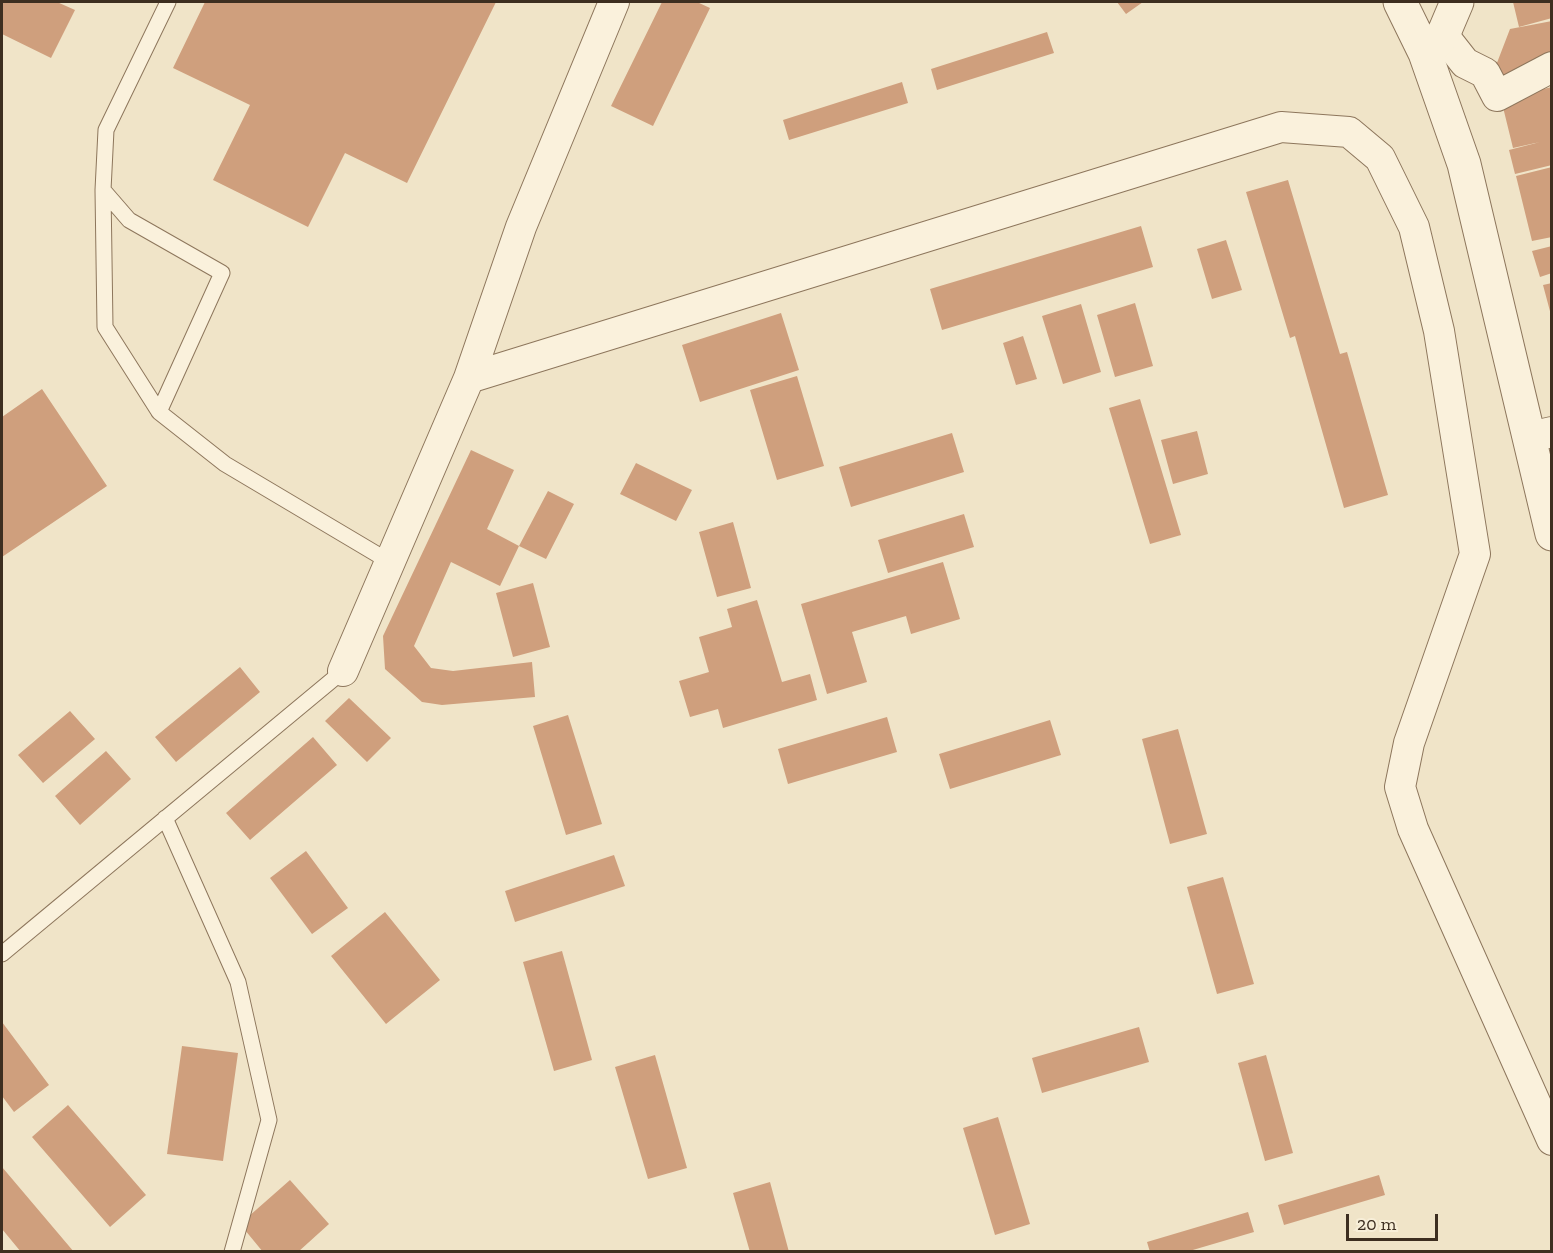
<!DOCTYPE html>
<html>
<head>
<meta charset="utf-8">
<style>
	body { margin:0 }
	#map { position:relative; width:1553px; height:1253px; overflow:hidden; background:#f0e4c8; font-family:"Zilla Slab",serif }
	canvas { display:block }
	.frame { position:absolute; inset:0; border:3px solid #3d2e20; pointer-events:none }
	.scale { position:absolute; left:1346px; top:1214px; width:92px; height:27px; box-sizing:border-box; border:3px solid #3d2e20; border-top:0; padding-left:8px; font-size:18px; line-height:21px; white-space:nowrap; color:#3d2e20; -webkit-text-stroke:4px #f7eed8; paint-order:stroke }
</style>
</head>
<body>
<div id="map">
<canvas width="1553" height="1253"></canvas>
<div class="frame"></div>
<div class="scale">20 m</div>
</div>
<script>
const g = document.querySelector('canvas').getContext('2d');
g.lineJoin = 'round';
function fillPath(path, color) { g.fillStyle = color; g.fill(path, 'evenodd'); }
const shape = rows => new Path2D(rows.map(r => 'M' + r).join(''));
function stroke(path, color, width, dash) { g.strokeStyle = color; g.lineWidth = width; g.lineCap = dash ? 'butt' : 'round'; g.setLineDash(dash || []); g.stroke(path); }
fillPath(shape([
	[2,2,57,2,75,10,51,58,2,34],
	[205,2,496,2,407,183,345,153,308,227,213,180,250,105,173,68],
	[662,2,697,2,710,8,653,126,611,106],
	[1117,2,1143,2,1126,14],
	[1513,2,1552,2,1552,18,1519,27],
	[1552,21,1552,62,1501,89,1495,68,1510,29],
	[1047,32,1054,53,937,90,931,69],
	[902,82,908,103,789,140,783,120],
	[1552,87,1552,165,1515,174,1509,150,1540,142,1513,148,1501,99],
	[1552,167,1552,237,1532,241,1516,176],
	[1288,180,1340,354,1347,352,1388,495,1344,508,1295,336,1290,338,1246,192],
	[1141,226,1153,267,942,330,930,289],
	[1226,240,1242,290,1212,299,1197,249],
	[1552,246,1552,273,1540,277,1532,251],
	[1552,283,1552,315,1551,315,1543,285],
	[1135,303,1153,366,1115,377,1097,315],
	[1081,304,1101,372,1063,384,1042,316],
	[781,313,799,370,700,402,682,345],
	[1023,336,1037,379,1016,385,1003,343],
	[797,376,824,466,777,480,750,390],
	[42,389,107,486,2,557,2,417],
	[1140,399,1181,535,1150,544,1109,408],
	[1197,431,1208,474,1173,484,1161,440],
	[952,433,964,472,851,507,839,467],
	[471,450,514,470,487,529,519,546,500,586,451,562,414,646,431,668,453,671,532,662,535,697,442,705,422,702,385,669,383,636],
	[636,463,692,490,676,521,620,494],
	[548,491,574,504,546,559,519,546],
	[964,514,974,547,888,573,878,540],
	[733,522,751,588,717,597,699,532],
	[943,562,960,619,911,634,906,616,852,632,867,682,827,694,801,604],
	[533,583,550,647,513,657,496,593],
	[757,600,782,682,810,674,817,700,723,728,718,709,690,717,679,681,709,672,699,637,732,627,727,609],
	[240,667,260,692,176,762,155,737],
	[349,698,391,738,367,762,325,721],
	[70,711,95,739,43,783,18,755],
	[568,715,602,824,566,835,533,726],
	[887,717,897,752,788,784,778,749],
	[1050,720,1061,755,950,789,939,754],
	[1178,729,1207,834,1170,844,1142,739],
	[313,737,337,765,250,840,226,813],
	[106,751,131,779,80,825,55,796],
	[306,851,348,908,312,934,270,878],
	[614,855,625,886,515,922,505,891],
	[1223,877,1254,984,1217,994,1187,887],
	[385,912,440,980,386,1024,331,956],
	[562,951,592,1060,554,1071,523,962],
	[2,1022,49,1085,14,1112,2,1096],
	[1139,1027,1149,1062,1042,1093,1032,1058],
	[182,1046,238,1053,223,1161,167,1154],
	[655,1055,687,1168,648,1179,615,1067],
	[1266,1055,1293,1153,1265,1161,1238,1063],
	[68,1105,146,1195,110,1227,32,1137],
	[998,1117,1030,1224,995,1235,963,1128],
	[2,1167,74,1252,21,1252,2,1229],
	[1379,1175,1385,1195,1284,1225,1278,1205],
	[290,1180,329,1224,298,1252,263,1252,240,1224],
	[770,1182,789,1252,750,1252,733,1193],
	[1248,1212,1254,1232,1186,1252,1150,1252,1147,1242]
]), '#cf9f7d');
const service = shape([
	[168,2,106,130,103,190,129,220,222,273,159,412,225,464,390,562],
	[103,190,105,327,159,412],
	[165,818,238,982,269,1120,232,1252],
	[2,954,343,671]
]);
const minor = shape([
	[1443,35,1465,63,1485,73,1497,96,1552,67],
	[469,378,1281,127,1349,132,1380,158,1414,227,1439,331,1475,554,1409,743,1400,787,1413,829,1552,1140],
	[1530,437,1552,432],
	[343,671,469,378,521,227,614,2]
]);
const tertiary = shape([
	[1400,2,1425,53,1464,164,1552,534],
	[1425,53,1443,35,1457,2]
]);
stroke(service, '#8d765c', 17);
stroke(minor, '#8d765c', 32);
stroke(tertiary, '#8d765c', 35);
stroke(service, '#faf1dc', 15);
stroke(minor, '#faf1dc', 30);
stroke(tertiary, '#faf1dc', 33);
</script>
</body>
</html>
